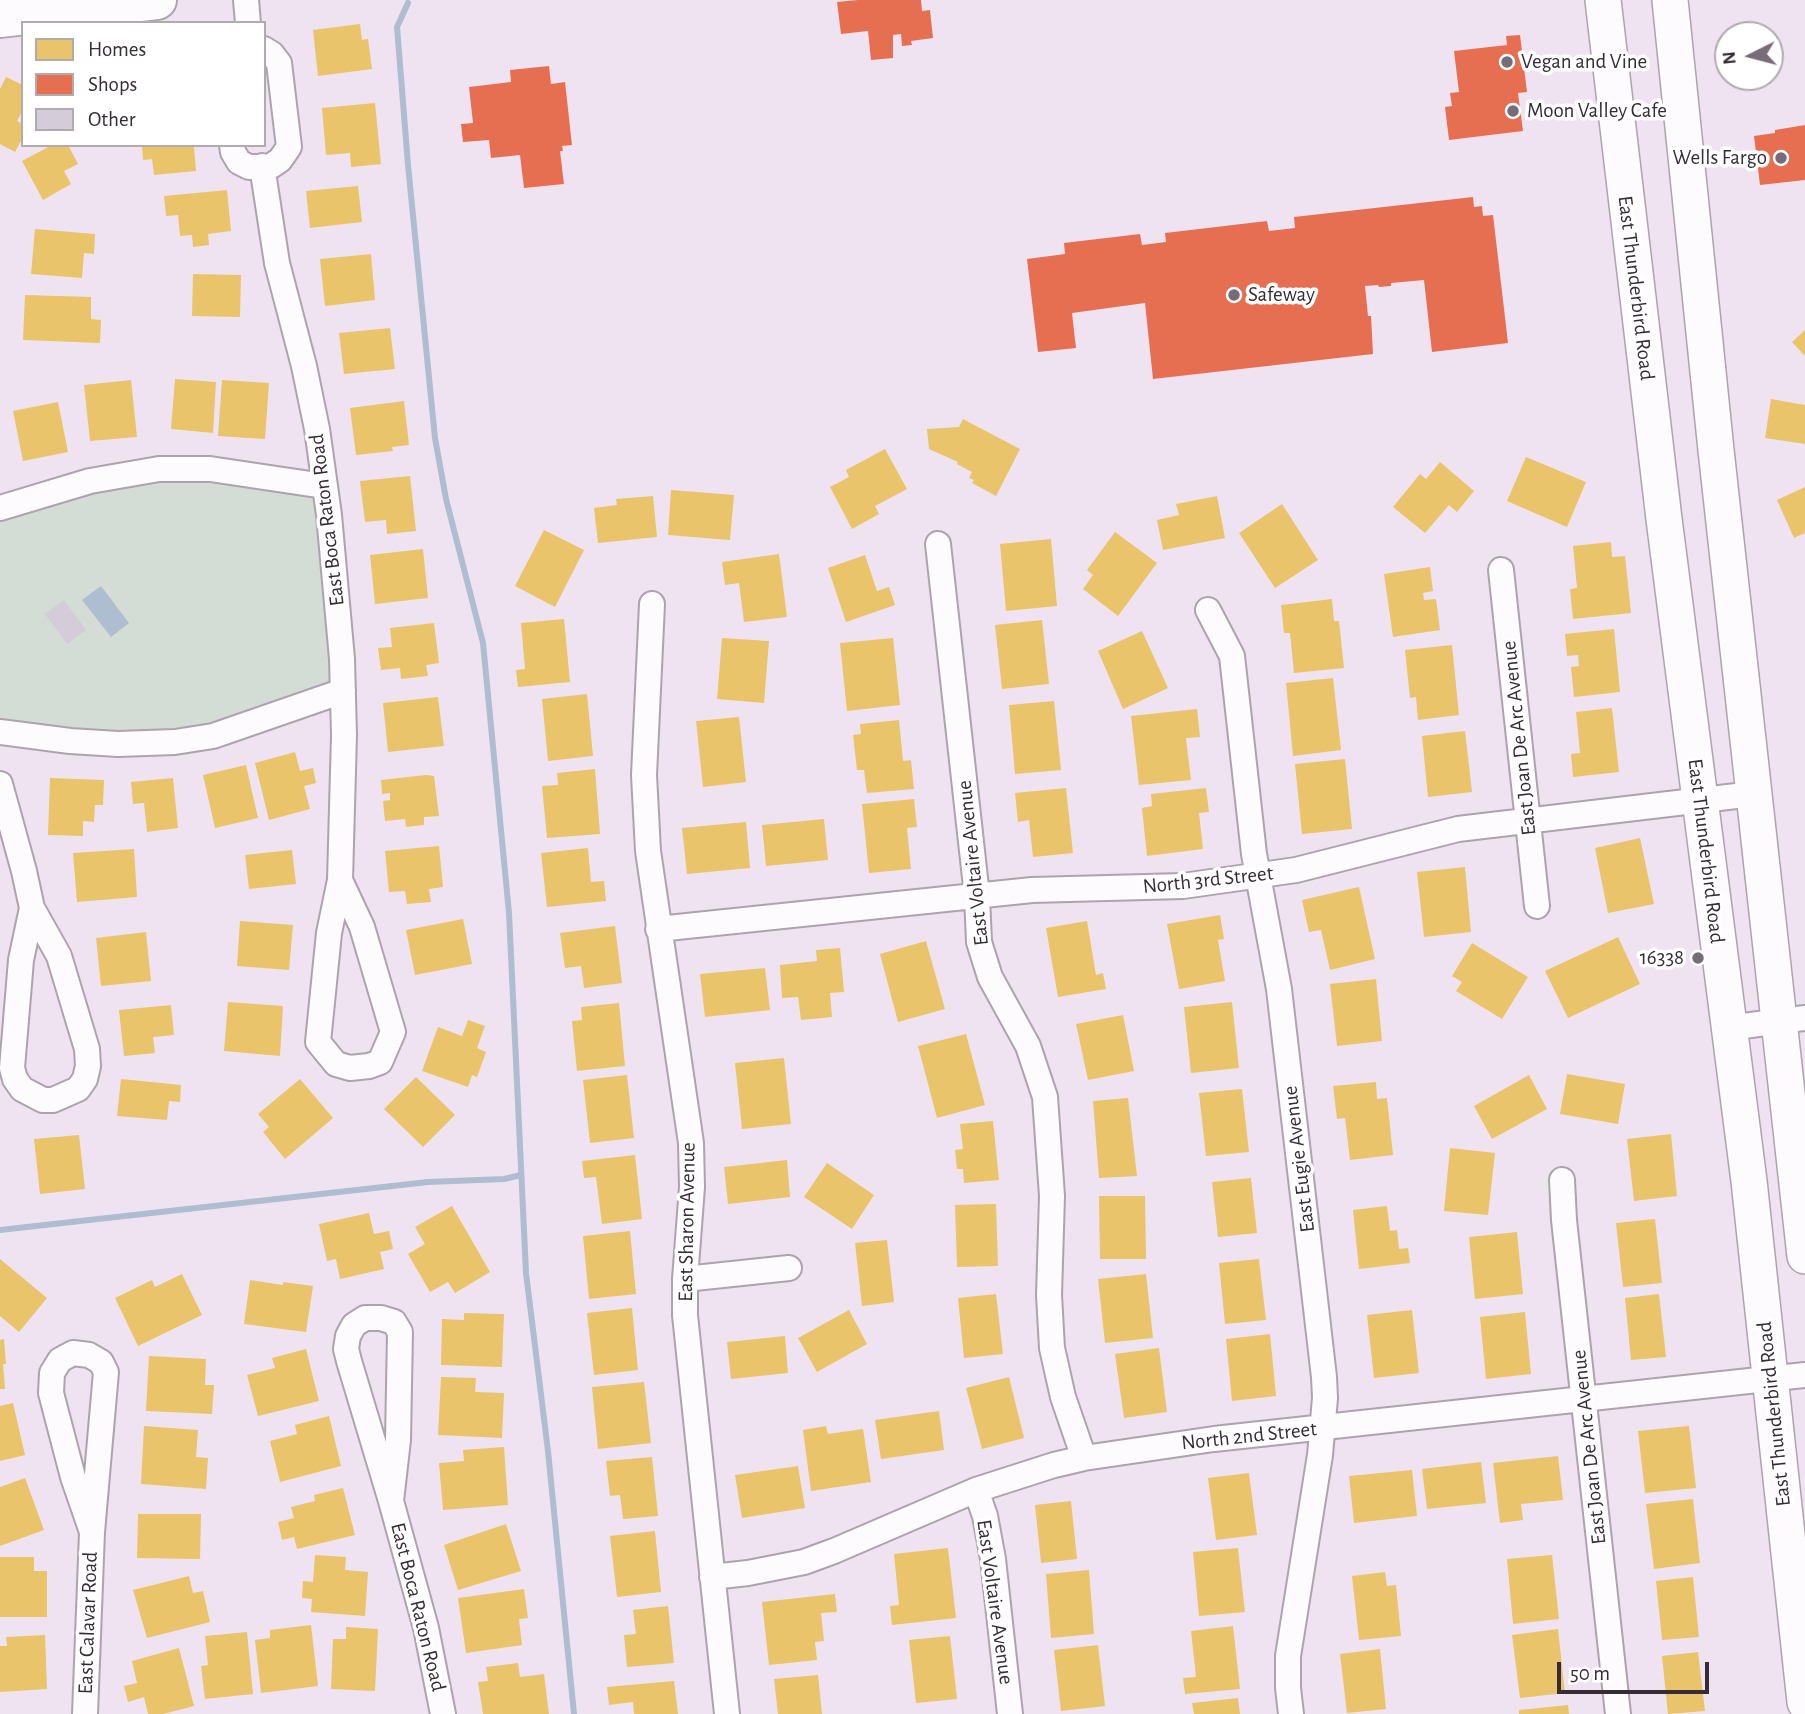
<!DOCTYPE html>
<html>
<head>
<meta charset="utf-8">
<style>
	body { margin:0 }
	#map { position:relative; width:1805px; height:1714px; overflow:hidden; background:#f0e3f1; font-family:"Alegreya Sans",sans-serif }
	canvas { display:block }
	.legend { position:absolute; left:21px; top:21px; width:245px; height:126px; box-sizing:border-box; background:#fff; border:2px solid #afabaf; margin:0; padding:9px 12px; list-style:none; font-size:21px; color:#362c36 }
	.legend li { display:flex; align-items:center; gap:14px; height:35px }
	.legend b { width:35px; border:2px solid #afabaf }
	.north { position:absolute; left:1714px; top:21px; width:70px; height:70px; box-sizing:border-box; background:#fff; border:2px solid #afabaf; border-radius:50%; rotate:264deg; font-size:19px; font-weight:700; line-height:28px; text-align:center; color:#362c36 }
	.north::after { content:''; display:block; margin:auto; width:24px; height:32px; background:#776c77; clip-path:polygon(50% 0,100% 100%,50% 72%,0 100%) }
	.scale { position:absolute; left:1557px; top:1662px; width:152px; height:32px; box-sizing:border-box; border:4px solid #362c36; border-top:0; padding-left:9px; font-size:21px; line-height:24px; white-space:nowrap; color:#362c36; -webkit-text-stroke:5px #fff; paint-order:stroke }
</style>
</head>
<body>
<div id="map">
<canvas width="1805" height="1714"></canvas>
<ul class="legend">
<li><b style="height:19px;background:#e9c46a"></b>Homes</li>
<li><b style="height:19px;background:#e76f51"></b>Shops</li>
<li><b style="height:19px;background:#d4ccd8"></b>Other</li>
</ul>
<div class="north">N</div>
<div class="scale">50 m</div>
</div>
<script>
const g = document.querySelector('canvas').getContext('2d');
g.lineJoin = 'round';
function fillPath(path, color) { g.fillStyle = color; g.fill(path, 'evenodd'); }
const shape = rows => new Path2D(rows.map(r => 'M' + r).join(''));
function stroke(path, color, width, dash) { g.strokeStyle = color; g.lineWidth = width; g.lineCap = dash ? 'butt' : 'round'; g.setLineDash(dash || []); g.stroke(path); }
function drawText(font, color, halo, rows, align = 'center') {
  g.font = font + ' "Alegreya Sans",sans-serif'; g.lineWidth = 7; g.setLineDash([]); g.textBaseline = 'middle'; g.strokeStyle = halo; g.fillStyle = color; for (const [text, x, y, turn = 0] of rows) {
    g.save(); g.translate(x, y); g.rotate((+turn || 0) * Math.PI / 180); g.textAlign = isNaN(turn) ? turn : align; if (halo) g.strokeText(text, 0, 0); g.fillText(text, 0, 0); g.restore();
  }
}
fillPath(shape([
	[134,472,324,486,343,691,213,736,0,732,0,508]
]), '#d4dcd6');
fillPath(shape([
	[101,586,129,623,111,637,82,600]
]), '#aebdcf');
fillPath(shape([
	[360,24,362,40,368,39,372,69,318,76,313,30],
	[6,77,23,85,23,110,17,121,23,124,23,137,15,152,0,144,0,89],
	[375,103,381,164,351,167,350,153,326,155,322,108],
	[52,145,68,145,78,164,64,171,71,184,43,200,22,161],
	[142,145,194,147,196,171,154,175,152,159,143,160],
	[358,186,362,222,310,228,306,191],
	[227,190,231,231,208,234,209,245,193,247,192,235,180,236,178,215,166,216,164,196],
	[35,229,95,234,94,254,84,253,82,278,31,274],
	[371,254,375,300,325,306,320,259],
	[193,274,241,275,240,317,192,316],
	[25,295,91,297,91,319,101,320,100,343,23,340],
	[390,328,395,369,344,374,339,333],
	[1805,330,1805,356,1792,342],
	[175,379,216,382,213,433,171,429],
	[131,380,137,437,90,441,84,385],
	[222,380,269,383,265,439,218,436],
	[1771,399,1805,405,1805,444,1765,438],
	[404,401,409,445,392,447,393,451,356,455,350,408],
	[58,402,68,452,23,461,13,411],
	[963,419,1020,449,996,496,972,483,974,480,969,478,972,472,957,464,958,462,929,449,927,429,959,427],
	[885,449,907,489,875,506,879,514,852,529,830,487,849,477,846,470],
	[1526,457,1586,482,1567,527,1507,501],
	[1440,462,1474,491,1457,512,1449,505,1425,533,1393,507,1420,474,1426,479],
	[410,476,416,531,387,534,386,520,365,522,360,481],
	[1805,487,1805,533,1794,538,1777,500],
	[671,490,734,495,730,540,668,535],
	[653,496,657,537,598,543,594,508,617,505,616,499],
	[1217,496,1225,538,1163,550,1157,520,1179,515,1176,504],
	[1282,504,1318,560,1275,588,1239,533],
	[544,530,584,550,555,607,515,586],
	[1115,532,1157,563,1118,616,1083,589,1093,575,1087,570],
	[1051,539,1057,606,1006,611,1000,544],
	[1611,542,1612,557,1625,556,1631,613,1573,619,1570,589,1577,588,1573,546],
	[423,549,428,598,375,604,370,555],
	[779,554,787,617,744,622,739,583,725,585,722,562],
	[865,555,877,591,889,587,895,605,846,622,828,568],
	[1430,567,1433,591,1423,593,1424,600,1436,599,1440,630,1393,637,1384,574],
	[1332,599,1334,621,1339,621,1344,668,1294,673,1290,633,1284,633,1281,605],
	[564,619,570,682,518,687,516,670,525,669,521,623],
	[1042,620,1049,684,1002,689,995,625],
	[434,623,439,663,426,665,428,676,401,679,400,668,381,670,378,648,392,647,390,628],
	[1614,629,1620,692,1574,697,1571,667,1579,666,1578,655,1567,656,1565,634],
	[1142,631,1168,688,1123,709,1098,651],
	[722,638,769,641,764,703,717,699],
	[893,638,900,705,847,711,840,643],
	[1452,645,1459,715,1418,720,1416,697,1410,698,1405,650],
	[1333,678,1341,750,1293,756,1286,683],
	[587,694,593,756,548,761,542,699],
	[438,697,444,746,388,752,383,703],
	[1054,701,1061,770,1015,774,1009,705],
	[1612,708,1619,772,1573,777,1571,754,1580,753,1576,712],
	[1197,709,1200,737,1186,738,1191,780,1139,785,1131,716],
	[739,717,746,782,703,787,696,721],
	[899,720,903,761,911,760,914,789,867,793,864,770,857,770,853,735,861,734,860,724],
	[1465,731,1472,792,1428,797,1422,736],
	[295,752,300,771,313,768,316,783,304,786,310,809,269,820,255,763],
	[1345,759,1352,829,1302,834,1295,764],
	[246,765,258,818,215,828,203,775],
	[595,769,600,834,547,838,542,786,558,785,557,773],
	[426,775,434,776,439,816,424,817,424,825,406,827,405,819,385,821,383,801,390,800,390,793,382,794,381,780],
	[50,778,104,780,103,805,95,805,94,822,83,821,83,836,48,835],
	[173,778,178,828,147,832,144,803,133,804,131,782],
	[1066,788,1073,853,1033,857,1029,820,1018,822,1015,793],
	[1206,788,1209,812,1199,813,1203,849,1147,856,1142,808,1152,806,1151,794],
	[914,799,917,827,907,828,911,869,869,873,862,804],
	[824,819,828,860,766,866,762,825],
	[746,822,750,868,687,874,682,828],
	[1640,838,1654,904,1608,913,1595,848],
	[439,846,443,887,429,889,431,902,407,904,405,891,389,892,385,851],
	[588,848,591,882,604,881,606,901,547,907,541,853],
	[134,849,137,897,77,902,73,853],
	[292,850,296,884,249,889,245,855],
	[1465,867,1471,932,1424,937,1417,872],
	[1359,887,1375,959,1330,970,1321,930,1309,932,1302,900],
	[1220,915,1224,939,1218,940,1225,981,1179,989,1167,924],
	[463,919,472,964,415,975,406,930],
	[240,921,293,925,289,970,237,966],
	[1087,921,1096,975,1103,973,1106,989,1058,997,1046,928],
	[615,926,622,983,584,988,581,966,565,968,560,933],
	[146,932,151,981,101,986,96,938],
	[1618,937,1640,984,1568,1018,1545,971],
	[926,941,945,1009,898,1022,880,954],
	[1472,943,1528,977,1502,1019,1456,991,1462,982,1452,976],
	[840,948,844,992,830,993,832,1017,801,1020,798,997,782,998,780,965,817,961,816,950],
	[765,968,770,1010,705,1017,700,974],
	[1376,979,1382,1041,1337,1046,1330,984],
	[228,1002,283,1006,280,1056,224,1051],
	[1232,1002,1239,1068,1191,1073,1184,1007],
	[619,1003,625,1066,577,1071,572,1021,582,1020,581,1007],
	[171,1005,174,1035,153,1037,155,1053,124,1056,119,1010],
	[1123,1015,1134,1071,1088,1080,1076,1024],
	[468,1020,485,1026,477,1048,486,1052,477,1077,472,1075,468,1087,422,1071,438,1027,462,1036],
	[966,1034,985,1105,937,1118,918,1046],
	[784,1058,791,1124,742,1129,735,1063],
	[1567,1074,1625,1084,1618,1124,1560,1114],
	[627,1075,634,1138,590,1143,583,1080],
	[1529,1075,1547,1109,1492,1139,1474,1106],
	[416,1077,455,1115,423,1147,384,1109],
	[121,1079,181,1085,180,1102,169,1101,167,1120,117,1116],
	[300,1079,333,1118,285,1159,263,1132,269,1127,258,1114],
	[1376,1082,1377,1099,1387,1098,1393,1155,1350,1160,1345,1118,1337,1119,1333,1086],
	[1242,1089,1249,1152,1206,1156,1199,1093],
	[1128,1098,1137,1176,1099,1178,1093,1101],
	[993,1121,999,1180,964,1183,963,1169,957,1169,955,1150,963,1149,960,1124],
	[1671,1134,1677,1196,1634,1201,1627,1139],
	[79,1135,85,1189,40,1194,34,1139],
	[1450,1148,1495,1153,1488,1215,1444,1211],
	[635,1155,642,1219,602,1224,596,1177,584,1178,582,1161],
	[787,1160,790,1197,728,1204,724,1167],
	[827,1163,874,1195,852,1229,804,1197],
	[1251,1178,1257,1233,1218,1237,1212,1182],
	[1099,1196,1145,1196,1146,1259,1100,1259],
	[996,1204,998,1266,957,1267,955,1205],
	[452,1206,490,1272,455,1293,448,1282,430,1292,408,1254,425,1244,415,1227],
	[1387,1206,1390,1231,1397,1230,1399,1249,1408,1248,1410,1263,1359,1269,1353,1210],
	[369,1213,374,1234,389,1231,393,1249,380,1252,384,1269,340,1279,336,1259,327,1261,319,1224],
	[1655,1219,1662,1283,1623,1287,1616,1223],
	[630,1231,636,1294,589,1299,583,1236],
	[1517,1232,1523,1294,1475,1299,1469,1237],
	[887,1240,894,1302,862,1306,855,1243],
	[0,1259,47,1298,19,1332,0,1316],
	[1259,1259,1266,1320,1225,1324,1219,1263],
	[182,1274,202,1315,138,1346,115,1298,152,1280,155,1287],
	[1146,1274,1153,1338,1105,1343,1098,1279],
	[250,1280,283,1285,283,1282,313,1286,306,1332,244,1324],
	[996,1294,1003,1354,964,1358,958,1298],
	[1659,1294,1666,1357,1631,1360,1625,1298],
	[632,1308,638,1370,594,1375,587,1313],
	[849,1310,867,1344,817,1372,798,1338],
	[1412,1310,1419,1373,1374,1378,1367,1315],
	[1525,1312,1531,1374,1486,1379,1480,1317],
	[464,1313,504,1314,502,1367,441,1365,442,1319,464,1320],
	[1270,1334,1276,1396,1232,1401,1226,1339],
	[785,1336,788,1373,731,1379,727,1342],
	[4,1339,6,1364,3,1364,5,1389,0,1389,0,1340],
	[1159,1348,1167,1412,1124,1418,1115,1354],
	[306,1349,319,1401,258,1416,247,1375,275,1368,272,1358],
	[149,1356,206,1359,205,1385,214,1385,212,1414,146,1411],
	[441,1377,476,1378,475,1392,504,1393,502,1438,438,1435],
	[1009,1377,1024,1438,982,1449,966,1388],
	[644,1382,651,1443,598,1449,592,1387],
	[13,1403,25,1455,0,1461,0,1406],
	[939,1411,944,1450,881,1459,875,1420],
	[329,1416,341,1466,280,1482,270,1441,297,1434,295,1425],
	[144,1426,198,1430,196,1457,208,1458,206,1489,141,1484],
	[826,1426,828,1434,863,1429,871,1482,811,1491,803,1430],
	[1689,1426,1696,1488,1645,1493,1638,1431],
	[504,1447,508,1505,443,1510,439,1463,464,1461,463,1450],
	[1558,1456,1563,1500,1521,1504,1523,1520,1500,1523,1493,1463],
	[652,1457,658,1516,623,1519,620,1495,610,1496,606,1461],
	[1481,1462,1486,1503,1427,1509,1422,1469],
	[798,1466,805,1508,742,1518,735,1475],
	[1412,1470,1417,1516,1354,1523,1349,1476],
	[1249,1473,1257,1535,1216,1540,1208,1478],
	[25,1478,44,1530,0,1546,0,1487],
	[343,1488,355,1535,297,1549,294,1537,282,1540,278,1522,294,1518,291,1507,315,1501,314,1495],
	[1693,1499,1700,1563,1654,1569,1646,1504],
	[1071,1501,1077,1559,1041,1563,1035,1505],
	[138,1514,201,1514,200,1559,137,1558],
	[506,1524,521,1571,458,1590,444,1545],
	[655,1531,661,1592,617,1597,610,1536],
	[948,1548,956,1618,892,1625,890,1606,899,1605,894,1554],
	[1238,1548,1245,1612,1199,1616,1193,1552],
	[315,1555,346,1557,345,1570,368,1572,365,1616,311,1612,312,1599,302,1598,303,1581,313,1582],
	[1552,1555,1559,1619,1513,1624,1507,1559],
	[0,1557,34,1557,34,1571,47,1571,47,1617,0,1617],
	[1089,1570,1094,1634,1051,1638,1046,1574],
	[1385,1572,1387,1586,1396,1585,1401,1636,1359,1640,1352,1576],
	[189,1576,193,1593,203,1591,210,1622,147,1638,133,1590],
	[1693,1577,1699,1637,1662,1640,1656,1581],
	[524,1589,528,1618,519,1619,522,1645,466,1653,458,1598],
	[835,1594,837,1612,821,1613,824,1641,815,1642,817,1660,769,1665,762,1602],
	[668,1606,674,1663,627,1667,624,1635,636,1634,633,1610],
	[311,1625,318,1686,261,1693,255,1640,270,1638,270,1630],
	[1233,1626,1240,1689,1185,1694,1183,1678,1196,1677,1191,1631],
	[346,1627,378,1629,375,1691,331,1689,333,1639,346,1639],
	[1558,1629,1565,1693,1520,1698,1512,1635],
	[247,1632,253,1694,205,1699,201,1666,208,1665,205,1636],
	[45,1635,47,1689,0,1692,0,1646,7,1646,6,1637],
	[950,1636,957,1699,916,1703,909,1640],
	[1098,1645,1105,1706,1061,1711,1054,1650],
	[179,1648,194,1706,163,1714,148,1714,144,1697,128,1702,124,1686,137,1683,132,1661],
	[1380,1649,1386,1709,1347,1713,1340,1654],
	[1698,1652,1705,1711,1668,1714,1662,1656],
	[518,1663,520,1677,544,1674,549,1714,483,1714,478,1682,488,1681,486,1667],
	[818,1675,822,1714,778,1714,774,1679],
	[674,1681,678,1714,634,1714,633,1702,609,1705,607,1687],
	[1238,1698,1240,1714,1194,1714,1192,1703],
	[1568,1705,1569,1714,1519,1714,1519,1710]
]), '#e9c46a');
fillPath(shape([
	[858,0,921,0,922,11,930,10,933,38,911,41,912,45,902,46,901,34,893,35,893,58,871,60,868,31,841,34,837,2],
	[1520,35,1527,92,1518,93,1523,131,1449,140,1445,107,1452,106,1450,93,1459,92,1454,51,1507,45,1506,36],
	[549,66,551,84,565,82,572,145,562,146,563,151,560,151,564,184,524,188,520,155,491,158,489,140,463,142,461,124,473,123,469,87,511,82,510,70],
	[1805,125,1805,180,1760,185,1754,136,1775,133,1775,130],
	[1473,197,1474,207,1482,206,1483,216,1493,215,1508,343,1432,352,1424,280,1391,283,1391,286,1379,287,1378,285,1365,286,1368,316,1371,316,1373,354,1153,379,1145,303,1072,313,1076,348,1038,352,1027,259,1065,254,1064,243,1140,234,1142,245,1166,242,1165,233,1267,221,1269,231,1295,228,1294,217]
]), '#e76f51');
stroke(shape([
	[408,3,397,27,408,165,435,438,446,499,483,643,509,913,526,1273,548,1451,574,1714],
	[0,1230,428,1182,504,1179,521,1175]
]), '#aebdcf', 6);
fillPath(shape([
	[64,600,86,630,67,644,45,614]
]), '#d4ccd8');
const street = shape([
	[246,0,248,23],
	[232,145,233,152,239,162,249,167,259,167,271,166,280,160,289,147,279,63,272,54,264,49],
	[262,166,277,263,304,366,317,429,329,515,342,659,344,735,340,880,329,933,318,1042,336,1064,350,1068,369,1066,380,1062,393,1032,362,927,340,880],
	[0,508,90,481,159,469,210,469,324,486],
	[938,544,977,896,979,942,990,977,1028,1046,1045,1097,1052,1196,1049,1295,1052,1348,1063,1397,1084,1458],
	[1501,570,1537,906],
	[652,604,644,775,648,851,691,1143,692,1187,685,1279,685,1315,727,1714],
	[1208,610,1232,656,1254,854,1279,989,1324,1377,1325,1398,1320,1455,1288,1656,1288,1688,1291,1714],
	[0,732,70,741,118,744,175,742,213,736,343,691],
	[0,784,24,871,32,908,59,956,87,1049,88,1066,85,1079,78,1089,53,1100,43,1100,22,1089,15,1079,12,1068,21,960,32,908],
	[658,929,1032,890,1183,886,1296,870,1458,829,1753,794],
	[1728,1028,1805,1018],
	[1562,1180,1564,1220,1618,1714],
	[685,1279,789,1268],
	[976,1490,985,1516,993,1559,1010,1714],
	[391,1501,398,1440,400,1332,394,1322,381,1318,365,1318,354,1325,348,1336,346,1349,349,1361,391,1501,426,1628,443,1714],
	[712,1577,748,1573,804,1562,834,1551,976,1490,1054,1465,1084,1458,1214,1439,1805,1375],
	[85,1714,92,1532,106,1372,101,1362,89,1355,73,1353,60,1360,52,1373,51,1393,73,1477,92,1532]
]);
const secondary = shape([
	[1603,0,1664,519,1749,1181,1805,1702],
	[1670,0,1716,450,1805,1256]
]);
const primary = shape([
	[0,18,157,0]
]);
stroke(street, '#ada3ae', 28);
stroke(secondary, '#ada3ae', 38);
stroke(primary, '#ada3ae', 42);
stroke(street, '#fdfbfd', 24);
stroke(secondary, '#fdfbfd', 35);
stroke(primary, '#fdfbfd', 38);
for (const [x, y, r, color] of [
	[1507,62,7,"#776c77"],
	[1513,111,7,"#776c77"],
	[1781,158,7,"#776c77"],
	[1234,295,7,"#776c77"],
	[1698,958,7,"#776c77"]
]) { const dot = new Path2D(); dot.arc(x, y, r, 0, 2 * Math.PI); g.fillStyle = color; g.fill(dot); stroke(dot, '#fff', 2.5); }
drawText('21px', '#362c36', '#fff', [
	["Vegan and Vine",1521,62],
	["Moon Valley Cafe",1527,111],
	["Wells Fargo",1767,158,"right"],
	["Safeway",1248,295],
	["16338",1684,958,"right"]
], 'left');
drawText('21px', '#362c36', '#fff', [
	["East Thunderbird Road",1636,288,83],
	["East Boca Raton Road",327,520,-97],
	["East Joan De Arc Avenue",1519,738,-96],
	["East Thunderbird Road",1706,851,83],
	["East Voltaire Avenue",973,863,-96],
	["North 3rd Street",1208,880,-6],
	["East Eugie Avenue",1299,1159,-97],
	["East Sharon Avenue",687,1222,-89],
	["East Thunderbird Road",1774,1414,-96],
	["North 2nd Street",1249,1436,-6],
	["East Joan De Arc Avenue",1589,1447,-96],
	["East Voltaire Avenue",995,1602,82],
	["East Boca Raton Road",418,1607,76],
	["East Calavar Road",88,1623,-88]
]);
</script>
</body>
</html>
